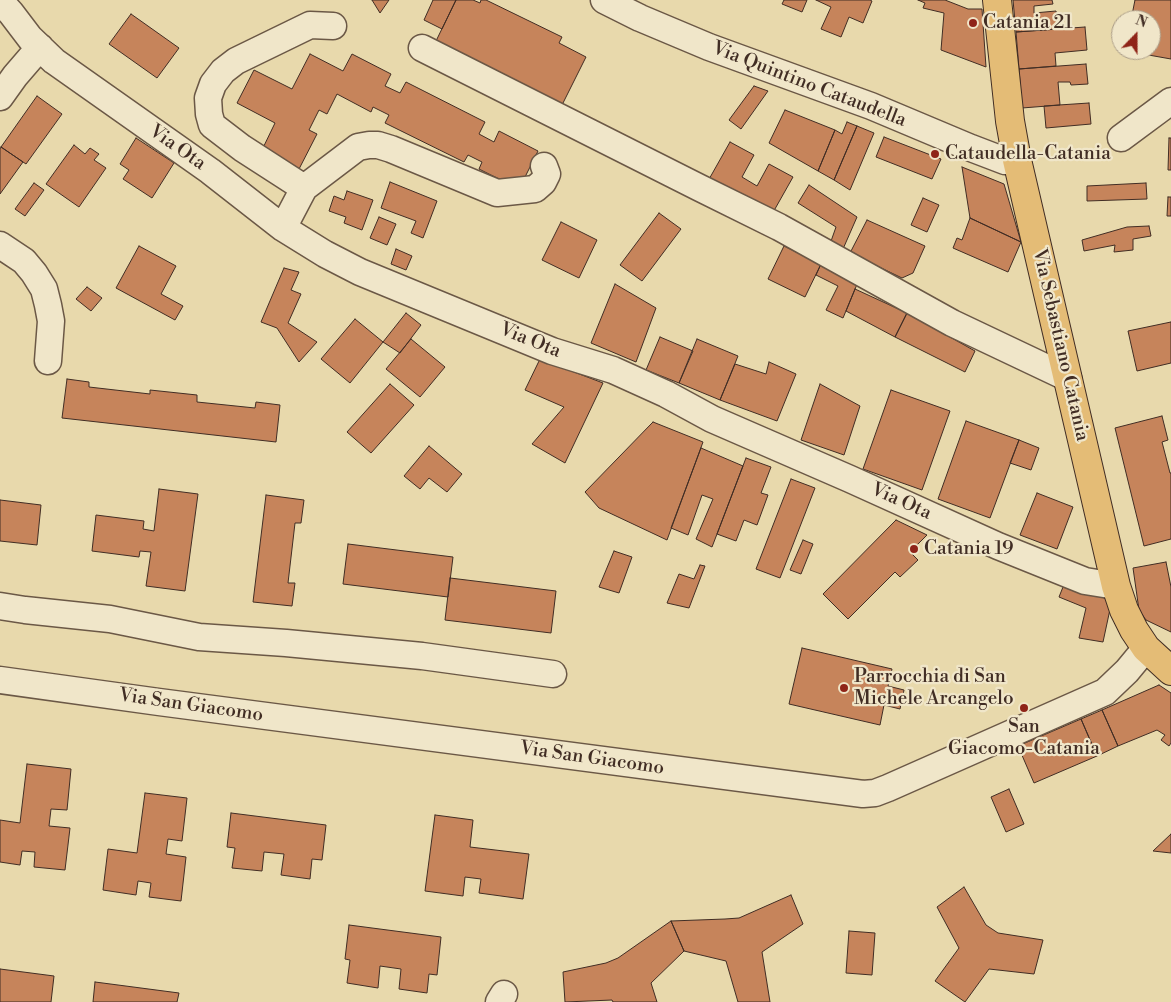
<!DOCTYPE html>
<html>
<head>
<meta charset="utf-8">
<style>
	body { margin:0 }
	#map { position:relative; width:1171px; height:1002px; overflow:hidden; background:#e8d9ac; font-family:"Libre Bodoni",serif }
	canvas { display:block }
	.north { position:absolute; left:1111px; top:10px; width:50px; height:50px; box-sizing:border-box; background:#f0e6c9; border:1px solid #aa9c87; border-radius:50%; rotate:22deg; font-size:14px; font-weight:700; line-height:20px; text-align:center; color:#412d24 }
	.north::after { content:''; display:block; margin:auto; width:18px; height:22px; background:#8f2418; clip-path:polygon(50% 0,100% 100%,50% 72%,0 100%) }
</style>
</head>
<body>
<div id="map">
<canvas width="1171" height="1002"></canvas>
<div class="north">N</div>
</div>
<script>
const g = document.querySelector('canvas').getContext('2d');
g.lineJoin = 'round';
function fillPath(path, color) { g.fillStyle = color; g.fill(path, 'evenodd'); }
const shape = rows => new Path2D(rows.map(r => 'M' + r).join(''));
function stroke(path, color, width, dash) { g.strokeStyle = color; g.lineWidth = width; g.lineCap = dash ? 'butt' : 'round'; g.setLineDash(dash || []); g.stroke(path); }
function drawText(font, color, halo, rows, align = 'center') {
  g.font = font + ' "Libre Bodoni",serif'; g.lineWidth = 4.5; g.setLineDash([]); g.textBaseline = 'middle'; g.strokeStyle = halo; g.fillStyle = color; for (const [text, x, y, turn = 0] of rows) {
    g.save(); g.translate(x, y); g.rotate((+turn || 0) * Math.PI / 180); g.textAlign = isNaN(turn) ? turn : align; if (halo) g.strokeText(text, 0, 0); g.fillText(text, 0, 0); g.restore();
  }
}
const building = shape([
	[372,0,389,0,380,13,372,0],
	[433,0,456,0,442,29,424,20,433,0],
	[456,0,473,0,480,3,481,0,486,0,562,37,559,43,586,57,562,105,436,41,456,0],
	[784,0,807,0,802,12,782,4,784,0],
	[816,0,870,0,872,1,863,23,849,17,841,37,821,29,831,7,816,0],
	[918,0,945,0,968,9,982,9,986,67,941,50,944,13,923,8,925,3,918,0],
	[1013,0,1052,0,1053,4,1034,6,1034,13,1056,11,1058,29,1016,32,1013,0],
	[1135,0,1171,0,1171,59,1126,51,1126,50,1151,50,1151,20,1131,20,1135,0],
	[131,14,179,48,157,78,109,44,131,14],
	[1085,27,1087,50,1055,53,1056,66,1019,69,1016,32,1085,27],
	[310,54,343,71,352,54,391,74,385,86,400,93,406,82,485,122,479,134,494,142,499,131,538,151,519,189,479,169,482,162,468,155,464,162,385,123,389,115,373,107,371,112,337,94,327,114,319,110,309,130,317,134,298,171,261,152,275,123,237,103,254,70,292,89,310,54],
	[1086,64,1088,84,1071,85,1070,82,1058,82,1060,105,1022,108,1019,69,1086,64],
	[754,86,768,91,741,129,729,120,754,86],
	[37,96,62,114,26,164,1,147,37,96],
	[1089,103,1091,124,1046,128,1044,106,1089,103],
	[785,110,835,130,818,171,769,143,785,110],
	[847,122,857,126,834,180,818,171,835,130,842,134,847,122],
	[857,126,874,133,850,190,834,180,857,126],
	[884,137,941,159,932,179,876,157,884,137],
	[136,138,174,163,152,198,123,179,129,170,120,164,136,138],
	[1169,138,1171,138,1171,170,1168,170,1169,138],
	[730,142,754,155,742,177,757,186,769,164,793,177,771,216,708,181,730,142],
	[74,145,85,154,90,148,99,154,94,160,106,168,79,207,46,184,74,145],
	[1,147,23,162,0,194,0,149,1,147],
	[962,167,1004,184,1021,242,970,218,962,167],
	[390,182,437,201,423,238,411,233,416,221,381,208,390,182],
	[34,183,44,190,25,216,15,209,34,183],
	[1146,183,1147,199,1087,201,1087,186,1146,183],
	[809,185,857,217,843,249,830,244,836,227,798,203,809,185],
	[347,191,373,200,362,230,344,223,346,217,329,211,334,196,344,200,347,191],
	[1168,197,1171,197,1171,216,1167,216,1168,197],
	[923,198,939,205,927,232,911,225,923,198],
	[659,213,681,229,642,281,620,265,659,213],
	[379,217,396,224,387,245,370,238,379,217],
	[970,218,1021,242,1008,272,953,248,957,238,962,240,970,218],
	[867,220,925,246,913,273,902,278,850,253,867,220],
	[561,222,597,240,579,278,542,260,561,222],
	[1149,226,1151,236,1133,239,1133,250,1114,252,1115,245,1084,251,1082,240,1127,227,1149,226],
	[139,246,176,266,161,294,183,306,175,320,116,288,139,246],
	[784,246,821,264,805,297,768,279,784,246],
	[396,249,412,256,406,270,391,264,396,249],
	[821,264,858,282,843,318,826,310,838,286,816,275,821,264],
	[284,268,299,272,291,290,301,294,288,323,317,342,299,362,277,328,261,322,284,268],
	[615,284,656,308,636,362,591,343,615,284],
	[87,287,102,298,91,311,76,299,87,287],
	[855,289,907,313,895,337,846,311,855,289],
	[406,313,421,325,400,353,383,342,406,313],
	[907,313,975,351,965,372,895,337,907,313],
	[355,319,383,342,350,383,321,359,355,319],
	[1171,322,1171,363,1137,371,1128,331,1171,322],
	[660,337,693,351,679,383,646,370,660,337],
	[411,339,445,367,420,397,386,369,411,339],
	[697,339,738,356,720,400,679,383,697,339],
	[540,359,603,383,565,463,532,444,564,407,525,390,540,359],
	[769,362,796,374,777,421,720,400,735,364,766,374,769,362],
	[67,379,89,382,89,387,150,394,150,390,197,395,197,402,255,408,256,402,280,405,276,442,62,418,67,379],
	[390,384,414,405,371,453,347,432,390,384],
	[820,384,860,406,844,455,801,440,820,384],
	[891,390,950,411,922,490,863,469,891,390],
	[1162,416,1168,440,1162,442,1170,473,1171,473,1171,539,1144,546,1115,428,1162,416],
	[966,421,1019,440,990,518,938,499,966,421],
	[653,422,703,442,667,540,599,508,585,492,653,422],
	[1019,440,1039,448,1031,470,1010,463,1019,440],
	[429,446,462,474,447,492,429,478,420,489,404,476,429,446],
	[701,448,743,466,712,547,696,539,713,499,702,495,688,535,671,528,701,448],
	[746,458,771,467,761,493,768,495,757,525,744,520,736,541,717,534,746,458],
	[791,479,815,488,780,578,756,569,791,479],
	[159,489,198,494,185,591,146,586,151,552,140,551,139,557,92,551,96,515,144,521,143,529,154,531,159,489],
	[1037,493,1073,507,1057,549,1020,535,1037,493],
	[266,495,304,500,301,523,295,523,288,583,295,583,292,606,253,602,266,495],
	[0,500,41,505,37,545,0,541,0,500],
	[896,520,927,535,910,552,918,560,900,577,895,572,848,619,823,594,896,520],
	[803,540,813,544,801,574,790,570,803,540],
	[348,544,453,557,448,597,343,584,348,544],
	[614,551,632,557,619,593,599,587,614,551],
	[1166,562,1171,587,1171,632,1146,620,1139,610,1133,568,1166,562],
	[700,565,705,566,689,608,667,603,679,574,694,579,700,565],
	[450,578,556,591,551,633,445,620,450,578],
	[1065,582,1090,594,1112,600,1103,642,1079,638,1086,608,1059,597,1065,582],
	[802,648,892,669,888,686,904,690,900,709,884,705,880,725,789,704,802,648],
	[1159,685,1171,693,1171,743,1169,746,1161,740,1165,735,1157,730,1118,746,1102,710,1159,685],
	[1102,710,1118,746,1097,756,1081,719,1102,710],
	[1081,719,1097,756,1034,783,1018,746,1081,719],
	[27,764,71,769,67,810,51,809,49,826,70,828,65,870,34,867,35,852,22,851,20,865,0,862,0,820,20,823,27,764],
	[1009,789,1024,824,1006,832,991,797,1009,789],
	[145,793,187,798,182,841,168,839,166,854,186,857,181,901,149,897,151,883,138,881,136,895,103,890,108,849,137,853,145,793],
	[231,813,326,825,322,860,312,859,310,879,281,875,284,854,264,852,262,871,232,868,235,848,227,847,231,813],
	[435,815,473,820,470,847,529,854,523,899,479,893,481,879,465,877,463,896,425,891,435,815],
	[1171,834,1171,853,1153,851,1171,834],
	[964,887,986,925,998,933,1043,940,1034,974,989,969,965,1002,935,981,959,948,937,907,964,887],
	[791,895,803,924,762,952,770,1002,738,1002,726,961,684,951,671,921,725,919,739,918,791,895],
	[671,921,684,951,651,983,657,1002,613,1002,612,1000,565,1002,563,972,606,963,618,958,671,921],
	[349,925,441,937,437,975,429,974,427,993,399,989,401,969,380,966,378,988,347,983,350,960,345,959,349,925],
	[849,931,875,933,872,975,846,973,849,931],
	[0,969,54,976,51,1002,0,1002,0,969],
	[95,982,179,993,177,1002,93,1002,95,982]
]);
fillPath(building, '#c6845b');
stroke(building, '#412d24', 1);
const minor = shape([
	[604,0,640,18,709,47,871,106,971,148,1005,161,1017,160],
	[0,1,11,13,30,38,54,61,210,171,283,228,325,254,360,272,552,351,613,370,666,394,712,419,850,479,998,546,1085,581,1116,586],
	[333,26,310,25,236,61,223,71,213,84,208,98,209,114,212,125,242,148,304,188,358,147,369,145,378,145,391,149,497,193,535,189,543,182,547,174,544,166],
	[422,48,700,188,779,227,952,323,1068,378],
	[0,97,15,76,40,47],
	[1121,138,1171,101],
	[283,228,304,188],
	[0,245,24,261,34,273,44,289,48,305,51,321,48,361],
	[0,606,25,610,110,619,199,637,286,643,422,656,553,674],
	[0,680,159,702,863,794,875,793,888,788,1105,692,1127,671,1146,648],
	[499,1002,504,994]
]);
const major = shape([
	[997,0,1010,121,1017,160,1116,586,1124,610,1134,630,1146,648,1171,671]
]);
stroke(minor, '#6b5846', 29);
stroke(major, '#412d24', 30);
stroke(minor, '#f0e6c9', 26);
stroke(major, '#e4bc76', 28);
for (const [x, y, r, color] of [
	[973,23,5,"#8f2418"],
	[935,154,5,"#8f2418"],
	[914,549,5,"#8f2418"],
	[844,688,5,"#8f2418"],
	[1024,708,5,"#8f2418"]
]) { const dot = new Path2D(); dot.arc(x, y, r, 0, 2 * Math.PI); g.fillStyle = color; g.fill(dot); stroke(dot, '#f0e6c9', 2); }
drawText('19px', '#412d24', '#f0e6c9', [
	["Catania 21",983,23],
	["Cataudella-Catania",945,154],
	["Catania 19",924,549],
	["Parrocchia di San",854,677],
	["Michele Arcangelo",854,699],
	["San",1024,727,"center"],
	["Giacomo-Catania",1024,749,"center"]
], 'left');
drawText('19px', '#412d24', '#f0e6c9', [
	["Via Quintino Cataudella",809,85,21],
	["Via Ota",177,148,35],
	["Via Ota",530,341,22],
	["Via Sebastiano Catania",1060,345,77],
	["Via Ota",901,502,24],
	["Via San Giacomo",191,706,8],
	["Via San Giacomo",592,759,8]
]);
</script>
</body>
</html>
